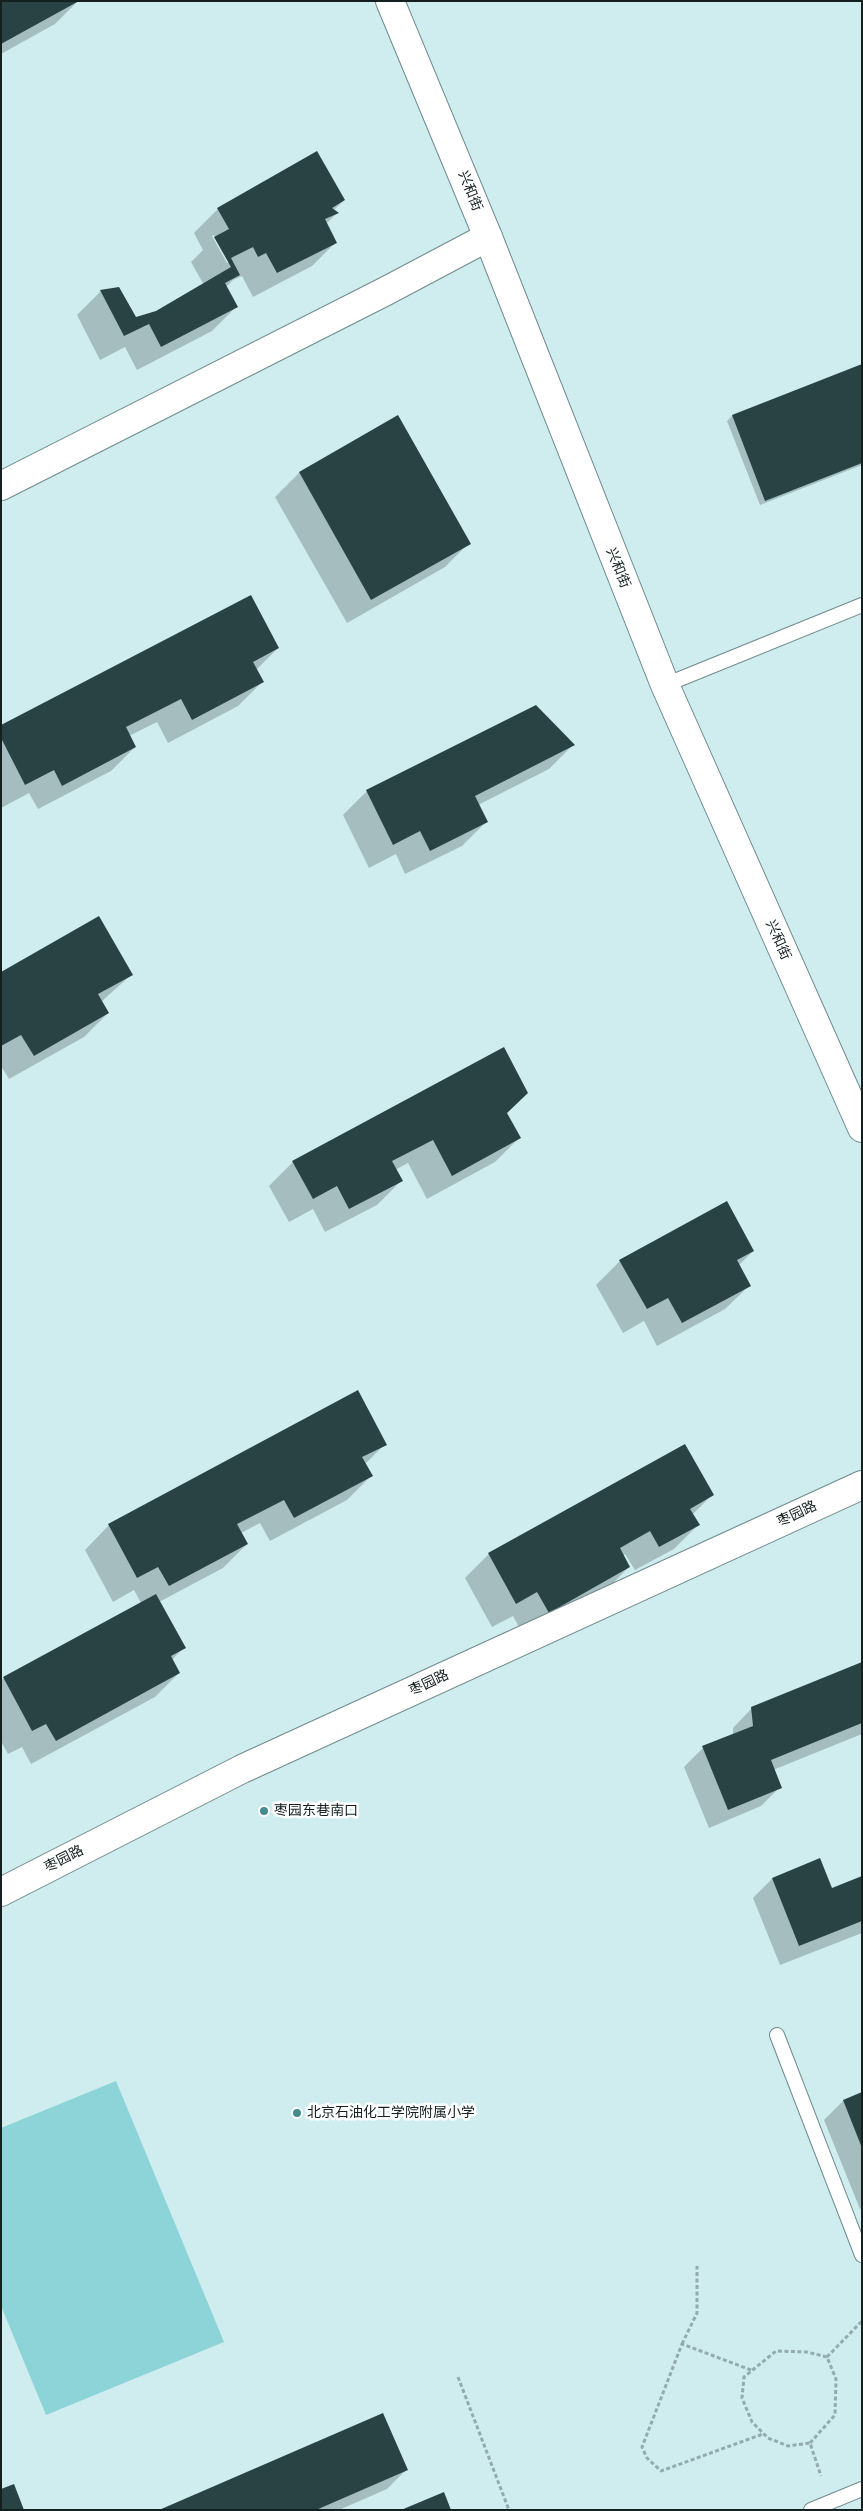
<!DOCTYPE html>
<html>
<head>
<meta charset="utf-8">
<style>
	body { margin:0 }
	#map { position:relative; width:863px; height:2511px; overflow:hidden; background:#cfedef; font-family:Figtree,sans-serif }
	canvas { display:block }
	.frame { position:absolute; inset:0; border:2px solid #141f20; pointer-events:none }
</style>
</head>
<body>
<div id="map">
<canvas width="863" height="2511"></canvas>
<div class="frame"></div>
</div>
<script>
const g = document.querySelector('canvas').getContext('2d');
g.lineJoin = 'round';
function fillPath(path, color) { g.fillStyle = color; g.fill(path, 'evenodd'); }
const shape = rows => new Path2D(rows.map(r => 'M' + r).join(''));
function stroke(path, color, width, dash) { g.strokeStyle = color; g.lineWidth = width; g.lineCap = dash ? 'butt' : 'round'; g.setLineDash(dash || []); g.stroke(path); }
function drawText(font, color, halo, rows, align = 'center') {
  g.font = font + ' Figtree,"Noto Sans SC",sans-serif'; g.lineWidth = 5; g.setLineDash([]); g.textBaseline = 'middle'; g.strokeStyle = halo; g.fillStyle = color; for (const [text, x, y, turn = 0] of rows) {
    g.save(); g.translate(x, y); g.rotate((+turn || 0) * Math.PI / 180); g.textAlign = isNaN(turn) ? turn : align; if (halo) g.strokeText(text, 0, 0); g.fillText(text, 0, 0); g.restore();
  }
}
fillPath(shape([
	[116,2081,224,2342,46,2415,1,2306,1,2128]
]), '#8dd4d8');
fillPath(shape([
	[1,1,78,1,55,24,1,54],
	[344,200,333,211,337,213,326,224,336,242,312,266,253,297,242,276,233,280,226,287,236,307,212,331,137,370,125,347,100,360,77,315,101,291,135,318,156,312,204,285,191,262,203,250,194,233,218,209],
	[214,235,229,261,227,263,212,236],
	[862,365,862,465,760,505,727,421,732,416],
	[397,417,469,543,445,567,347,623,275,497,299,473],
	[278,648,256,670,262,682,238,706,168,743,157,722,129,736,135,747,111,771,38,809,29,793,1,808,1,727],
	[573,745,549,769,478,805,486,822,462,846,405,874,396,854,369,868,343,815,367,791],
	[1,973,131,975,101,1002,108,1013,84,1037,9,1079,1,1066],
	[506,1113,519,1138,495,1162,427,1199,408,1163,395,1170,401,1181,377,1205,325,1232,313,1209,289,1222,269,1186,293,1162],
	[753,1251,739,1265,750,1285,725,1309,657,1346,644,1321,623,1333,596,1285,620,1261],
	[385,1444,365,1464,371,1476,347,1500,270,1541,260,1523,241,1533,247,1544,223,1568,159,1602,184,1647,172,1660,179,1673,155,1697,31,1764,22,1747,8,1754,1,1741,1,1680,141,1603,134,1590,113,1602,85,1550,109,1525],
	[712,1495,692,1515,698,1525,674,1549,635,1570,625,1554,623,1556,629,1567,605,1591,524,1636,513,1616,492,1627,465,1578,489,1554],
	[862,1663,862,1734,773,1770,780,1787,761,1806,709,1828,684,1767,703,1748,733,1735,733,1728,752,1708],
	[820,1860,831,1890,862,1878,862,1933,780,1965,753,1898,772,1879],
	[862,2094,862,2208,860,2209,824,2120,843,2101],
	[406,2470,387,2489,339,2510,163,2510]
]), '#0003');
fillPath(shape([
	[1,1,79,1,1,44],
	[317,151,345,200,332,208,339,213,325,219,337,243,277,273,266,253,258,257,253,247,231,258,240,275,225,283,238,307,161,347,149,324,124,336,100,290,119,287,136,317,156,311,231,267,214,237,229,229,217,208],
	[862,364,862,463,765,501,732,415],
	[398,415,471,544,371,600,299,472],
	[251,595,279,648,253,662,264,682,192,720,181,699,126,727,136,747,62,786,54,770,25,785,1,738,1,725],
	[536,705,575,745,475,796,488,822,430,851,420,831,393,845,366,790],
	[99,916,133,975,98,994,109,1013,34,1056,21,1035,1,1046,1,972],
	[504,1047,528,1093,507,1113,521,1138,452,1176,433,1140,392,1161,403,1181,349,1209,337,1186,313,1199,292,1161],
	[727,1201,754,1251,737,1260,751,1286,682,1323,668,1298,647,1309,619,1260],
	[358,1390,387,1445,362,1457,373,1476,294,1518,284,1500,237,1524,248,1544,169,1586,158,1567,137,1578,108,1524],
	[685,1444,714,1495,690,1509,700,1525,659,1547,650,1531,620,1548,630,1567,549,1613,537,1592,516,1604,488,1553],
	[156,1594,186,1648,171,1656,180,1673,56,1741,46,1724,32,1731,3,1677],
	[862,1662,862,1723,771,1760,782,1788,728,1810,702,1746,753,1726,751,1707],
	[820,1858,832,1888,862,1876,862,1921,799,1946,772,1878],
	[862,2092,862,2148,843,2100],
	[383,2413,408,2470,316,2510,159,2510],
	[14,2484,24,2510,1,2510,1,2489],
	[444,2492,451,2510,401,2510]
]), '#294345');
const service = shape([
	[665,685,862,605],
	[777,2035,862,2255],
	[811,2510,862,2489]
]);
const minor = shape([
	[1,486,386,291,488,237]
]);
const tertiary = shape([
	[390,1,488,237,665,685,862,1128],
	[1,1892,242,1769,862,1485]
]);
stroke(service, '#6f8a8c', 16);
stroke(minor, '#6f8a8c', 30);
stroke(tertiary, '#6f8a8c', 30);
stroke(shape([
	[682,2344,697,2313,697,2266],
	[827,2357,862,2321],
	[751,2370,682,2344,642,2447,647,2458,661,2471,763,2434],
	[458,2377,509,2510],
	[810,2443,835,2415,836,2379,827,2357,807,2352,776,2351,744,2377,742,2398,752,2422,768,2438,788,2446,810,2443,821,2476]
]), '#93abac', 3, [4, 2.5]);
stroke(service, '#fff', 14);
stroke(minor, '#fff', 28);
stroke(tertiary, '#fff', 28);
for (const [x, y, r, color] of [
	[264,1811,5,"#448c91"],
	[297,2113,5,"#448c91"]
]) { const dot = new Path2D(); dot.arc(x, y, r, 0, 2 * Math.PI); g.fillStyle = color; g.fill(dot); stroke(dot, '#fff', 2); }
drawText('14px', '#141f20', '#fff', [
	["兴和街",470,191,68],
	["兴和街",618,568,68],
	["兴和街",778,940,66],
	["枣园路",797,1514,-25],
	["枣园路",429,1683,-25],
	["枣园路",64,1859,-27]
]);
drawText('14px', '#141f20', '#fff', [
	["枣园东巷南口",274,1811],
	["北京石油化工学院附属小学",307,2113]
], 'left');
</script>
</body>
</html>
